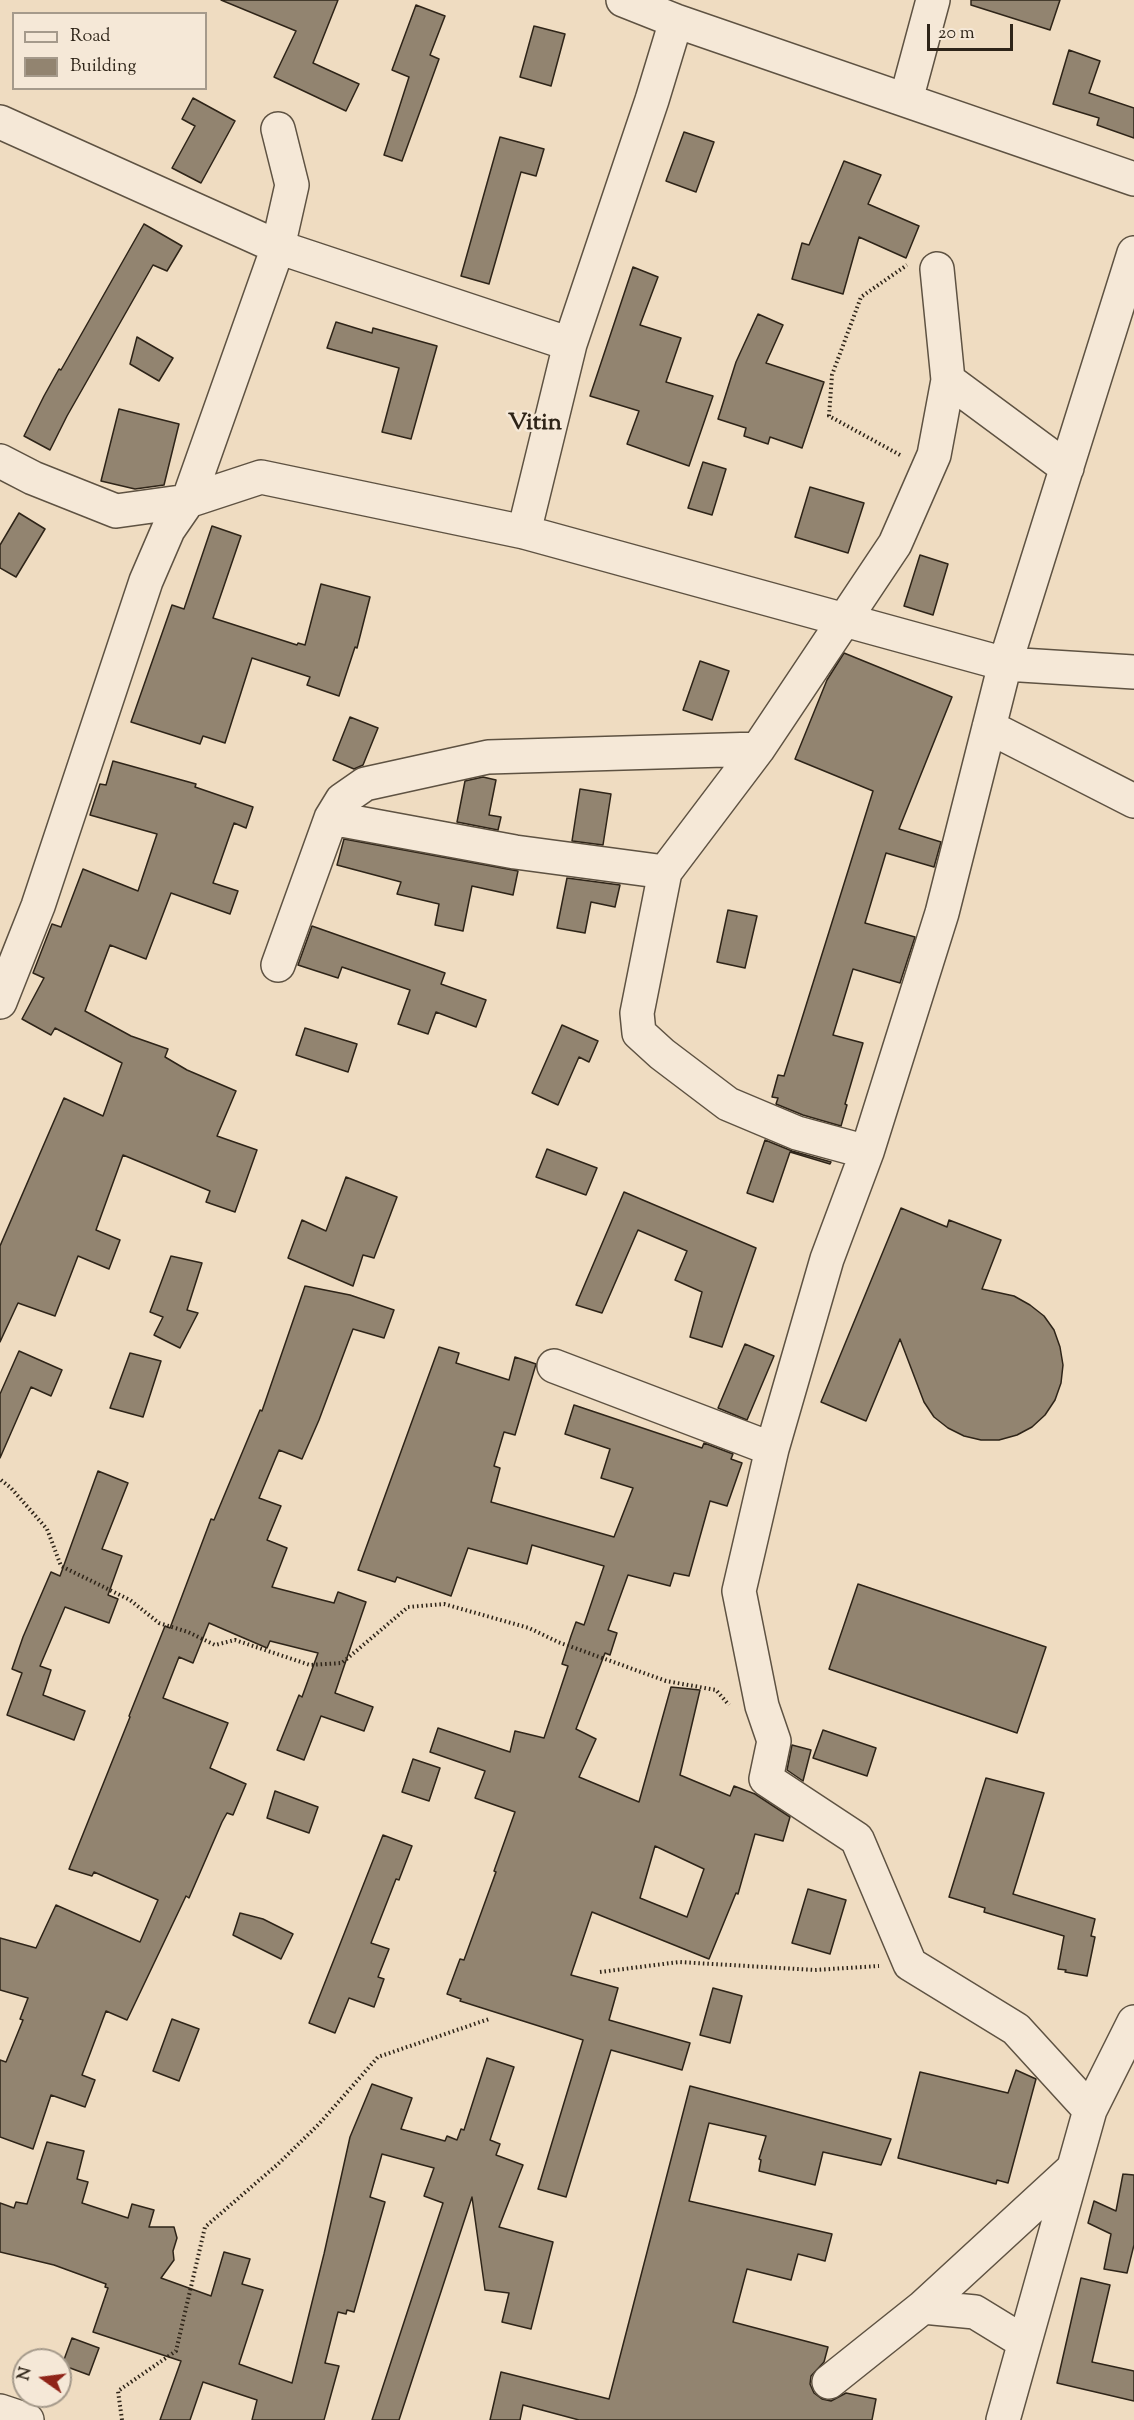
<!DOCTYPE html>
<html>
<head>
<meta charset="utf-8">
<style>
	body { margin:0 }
	#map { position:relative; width:1134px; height:2420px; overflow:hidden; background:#efdcc1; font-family:"Sorts Mill Goudy",serif }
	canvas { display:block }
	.legend { position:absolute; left:12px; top:12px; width:195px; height:78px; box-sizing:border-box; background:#f5e8d7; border:2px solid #a59a8b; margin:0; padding:8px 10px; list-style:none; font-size:18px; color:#2e2418 }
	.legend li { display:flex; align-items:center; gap:12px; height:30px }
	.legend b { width:30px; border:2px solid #a59a8b }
	.north { position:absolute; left:12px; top:2348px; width:60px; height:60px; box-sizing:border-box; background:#f5e8d7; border:2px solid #a59a8b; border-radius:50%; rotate:284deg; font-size:16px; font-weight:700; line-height:24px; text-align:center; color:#2e2418 }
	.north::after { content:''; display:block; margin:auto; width:21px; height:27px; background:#8f2418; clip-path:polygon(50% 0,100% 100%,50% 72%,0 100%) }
	.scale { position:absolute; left:927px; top:24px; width:86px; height:27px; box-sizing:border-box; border:3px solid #2e2418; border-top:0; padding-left:8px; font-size:18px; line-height:21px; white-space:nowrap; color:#2e2418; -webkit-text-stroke:4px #f5e8d7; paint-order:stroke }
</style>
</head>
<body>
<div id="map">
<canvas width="1134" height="2420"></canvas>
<ul class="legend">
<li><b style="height:8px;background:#f5e8d7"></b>Road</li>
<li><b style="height:16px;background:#928470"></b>Building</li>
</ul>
<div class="north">N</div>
<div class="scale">20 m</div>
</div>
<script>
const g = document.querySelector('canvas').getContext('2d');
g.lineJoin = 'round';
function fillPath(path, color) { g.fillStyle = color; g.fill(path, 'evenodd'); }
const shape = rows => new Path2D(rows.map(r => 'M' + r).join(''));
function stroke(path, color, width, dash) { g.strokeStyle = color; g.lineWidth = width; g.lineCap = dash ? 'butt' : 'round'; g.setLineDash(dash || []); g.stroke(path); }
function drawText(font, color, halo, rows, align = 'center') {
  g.font = font + ' "Sorts Mill Goudy",serif'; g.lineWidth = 5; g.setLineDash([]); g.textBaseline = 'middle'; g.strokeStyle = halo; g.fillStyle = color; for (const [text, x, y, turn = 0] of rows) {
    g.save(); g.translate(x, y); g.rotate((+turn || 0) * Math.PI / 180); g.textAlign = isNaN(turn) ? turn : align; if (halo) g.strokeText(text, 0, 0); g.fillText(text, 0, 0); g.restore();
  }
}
const building = shape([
	[221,0,338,0,313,63,359,84,346,111,274,77,296,31,221,0],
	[971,0,1060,0,1050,30,971,5,971,0],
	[416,5,445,16,430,55,439,59,402,161,384,155,409,77,392,70,416,5],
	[534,26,565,34,551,86,520,77,534,26],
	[1069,50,1100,61,1089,93,1134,108,1134,138,1097,125,1099,118,1053,104,1069,50],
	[193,98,235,121,201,183,172,168,195,126,182,119,193,98],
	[684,132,714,142,696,192,666,181,684,132],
	[500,137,544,149,536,176,521,172,489,284,461,276,500,137],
	[844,161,881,175,868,204,919,226,906,258,859,237,843,294,792,279,802,243,809,245,844,161],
	[144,224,182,246,167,271,153,265,67,416,50,450,24,436,44,396,59,369,61,370,144,224],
	[633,267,658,277,640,325,681,338,666,382,713,396,689,466,627,444,639,411,590,396,633,267],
	[758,314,783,325,766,363,824,382,802,448,770,437,768,444,744,436,746,428,718,419,736,362,758,314],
	[336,322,372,333,373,328,437,346,411,439,382,432,399,368,327,348,336,322],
	[137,337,173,358,159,381,130,364,137,337],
	[119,409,179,424,164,485,135,489,101,481,119,409],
	[703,462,726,469,712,515,688,508,703,462],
	[810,487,864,503,848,553,795,537,810,487],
	[19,513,45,529,16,577,0,568,0,545,19,513],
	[212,526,241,536,213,618,297,645,298,643,305,645,321,584,370,597,357,648,355,647,339,696,307,685,310,677,252,658,225,743,203,736,200,744,131,722,172,605,184,609,212,526],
	[920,555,948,564,933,615,904,606,920,555],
	[844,653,952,697,899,829,941,842,934,867,886,853,865,923,915,937,900,983,853,969,833,1035,863,1043,845,1104,847,1105,841,1126,803,1115,776,1104,778,1098,772,1097,778,1075,784,1076,873,791,795,759,827,680,844,653],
	[700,661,729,671,712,720,683,710,700,661],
	[350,717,378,728,363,765,354,769,333,760,350,717],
	[113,761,196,784,195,787,253,807,246,828,234,823,213,883,238,891,230,914,171,893,146,959,110,945,85,1011,131,1036,168,1049,165,1057,187,1070,236,1091,217,1136,257,1150,235,1212,206,1202,210,1191,123,1155,96,1230,120,1240,109,1269,78,1256,55,1316,18,1303,0,1342,0,1246,64,1098,103,1116,122,1063,55,1028,51,1035,22,1019,44,978,33,973,52,924,61,927,83,869,138,891,157,834,90,815,100,784,106,785,113,761],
	[483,777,496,780,489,815,501,817,498,830,457,822,465,781,483,777],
	[580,789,611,794,603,845,572,841,580,789],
	[344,839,518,871,513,895,472,886,463,931,435,925,439,904,397,894,401,882,337,865,344,839],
	[567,878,620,885,615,907,591,902,585,933,557,928,567,878],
	[728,910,757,916,745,968,717,962,728,910],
	[312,926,445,973,441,984,486,1000,476,1027,436,1012,428,1034,398,1024,410,990,342,967,338,978,298,965,312,926],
	[562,1025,598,1041,589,1062,579,1057,558,1105,532,1093,562,1025],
	[305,1028,357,1044,348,1072,296,1055,305,1028],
	[765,1140,792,1151,831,1162,830,1164,790,1152,773,1202,747,1193,765,1140],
	[547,1149,597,1168,586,1195,536,1177,547,1149],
	[346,1177,397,1197,374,1258,363,1255,353,1286,288,1258,302,1220,326,1231,346,1177],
	[624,1192,756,1248,722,1347,690,1337,702,1292,675,1280,687,1251,638,1230,602,1313,576,1305,624,1192],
	[901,1208,947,1227,949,1220,1001,1240,982,1289,1014,1296,1030,1305,1044,1316,1054,1330,1060,1347,1063,1365,1061,1383,1055,1400,1045,1415,1032,1427,1017,1435,999,1440,981,1440,964,1436,948,1428,934,1417,924,1402,900,1339,866,1421,821,1402,901,1208],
	[171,1256,202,1263,187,1310,198,1313,180,1348,154,1335,163,1317,150,1312,171,1256],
	[305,1286,350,1295,394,1310,384,1338,353,1329,319,1420,302,1459,279,1450,259,1498,281,1506,267,1540,287,1548,272,1587,334,1603,338,1592,366,1602,335,1693,373,1707,364,1731,321,1716,304,1760,277,1750,299,1695,302,1697,318,1653,270,1641,267,1648,209,1623,193,1663,179,1657,163,1698,228,1723,210,1768,246,1784,233,1815,227,1813,222,1822,189,1898,186,1896,127,2020,106,2011,82,2075,95,2080,85,2107,51,2095,33,2149,0,2137,0,2060,6,2062,23,2020,20,2019,28,1998,0,1990,0,1938,36,1948,56,1905,140,1942,158,1900,94,1872,92,1876,69,1869,130,1717,129,1716,165,1626,170,1628,211,1519,214,1520,260,1410,262,1411,305,1286],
	[745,1344,774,1356,747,1420,718,1408,745,1344],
	[439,1347,459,1353,456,1363,509,1380,515,1357,536,1364,515,1435,504,1432,494,1466,500,1468,491,1502,614,1537,633,1488,601,1478,610,1449,565,1434,574,1405,702,1448,704,1443,733,1454,731,1459,742,1463,727,1506,710,1501,689,1576,674,1573,670,1586,628,1575,608,1630,617,1633,610,1655,605,1653,576,1729,596,1739,579,1777,639,1802,671,1687,700,1690,680,1775,730,1796,734,1786,755,1794,790,1817,783,1841,755,1834,738,1894,736,1893,709,1959,592,1912,571,1975,618,1988,609,2020,690,2043,682,2070,611,2050,566,2197,538,2189,583,2040,460,2001,461,1999,447,1994,460,1959,464,1960,496,1872,494,1871,515,1812,475,1798,485,1771,430,1752,438,1728,510,1752,515,1731,544,1738,568,1666,562,1664,571,1636,576,1622,584,1625,604,1566,532,1545,527,1564,468,1548,451,1596,397,1577,395,1582,358,1570,439,1347],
	[655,1846,704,1869,687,1917,640,1898,655,1846],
	[19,1351,62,1370,51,1396,31,1387,0,1458,0,1394,19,1351],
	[130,1353,161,1361,143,1417,110,1408,130,1353],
	[98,1471,128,1483,102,1549,122,1556,108,1595,118,1599,109,1623,65,1607,40,1666,51,1670,43,1695,85,1711,74,1740,7,1715,22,1673,12,1669,23,1637,51,1572,60,1576,98,1471],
	[858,1584,1046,1647,1017,1733,829,1669,858,1584],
	[823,1730,876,1748,867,1776,813,1758,823,1730],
	[792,1745,811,1750,803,1781,787,1770,792,1745],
	[413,1759,440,1768,429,1801,402,1792,413,1759],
	[986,1778,1044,1793,1013,1894,1095,1919,1091,1936,1095,1937,1087,1976,1065,1972,1066,1970,1058,1969,1064,1936,984,1912,985,1908,949,1897,986,1778],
	[275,1791,318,1807,309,1833,267,1818,275,1791],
	[383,1835,412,1846,399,1880,396,1879,371,1943,389,1949,378,1977,384,1979,374,2007,349,1998,335,2033,309,2023,383,1835],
	[808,1889,846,1900,830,1954,792,1943,808,1889],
	[240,1913,263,1919,293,1934,281,1959,233,1935,240,1913],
	[713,1988,742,1996,730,2043,700,2035,713,1988],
	[172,2019,199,2029,179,2081,153,2071,172,2019],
	[487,2058,514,2067,490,2140,500,2144,496,2155,523,2165,499,2227,553,2242,531,2329,502,2322,509,2293,485,2290,472,2197,399,2420,372,2420,443,2203,424,2196,434,2168,382,2154,370,2197,385,2202,354,2312,347,2310,346,2314,338,2312,325,2363,339,2366,324,2420,252,2420,257,2400,203,2382,190,2420,160,2420,181,2361,93,2332,108,2288,105,2287,106,2284,54,2265,0,2252,0,2203,14,2208,16,2202,27,2204,47,2142,84,2151,77,2179,88,2182,82,2203,128,2218,132,2204,154,2210,149,2227,174,2227,177,2238,173,2251,174,2260,161,2278,211,2296,224,2252,250,2259,242,2284,263,2290,239,2364,292,2383,324,2254,350,2137,372,2084,412,2098,401,2129,445,2141,447,2136,457,2140,461,2129,464,2130,487,2058],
	[1016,2070,1036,2079,1008,2183,997,2180,996,2184,898,2158,920,2072,1008,2093,1016,2070],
	[690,2086,891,2139,881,2165,823,2152,815,2185,759,2171,761,2160,759,2159,766,2136,709,2123,689,2201,832,2234,825,2261,798,2254,791,2280,747,2269,733,2322,828,2347,824,2362,811,2376,810,2384,814,2393,822,2399,831,2401,846,2393,876,2399,872,2420,579,2420,523,2405,520,2420,490,2420,501,2372,609,2399,690,2086],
	[1123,2174,1134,2175,1134,2245,1127,2273,1104,2269,1111,2234,1088,2223,1094,2201,1116,2211,1123,2174],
	[1081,2278,1110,2285,1092,2362,1134,2371,1134,2401,1057,2383,1081,2278],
	[72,2338,99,2348,89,2375,62,2365,72,2338]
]);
fillPath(building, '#928470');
stroke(building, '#2e2418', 1.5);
const minor = shape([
	[623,0,676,21,1134,179],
	[906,100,933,0],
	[0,122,278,247,570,344],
	[948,380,1067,468],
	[0,461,33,478,116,511,188,501,278,247,292,185,278,129],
	[524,532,570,344,652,100,676,21],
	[989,727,1134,801],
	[331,818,515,852,665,872],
	[278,965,331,818,342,800,365,784,488,757,758,749],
	[0,1002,38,906,146,581,168,530,188,501,261,477,524,532,1005,664,1134,672],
	[867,1152,797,1133,728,1104,662,1054,639,1033,637,1013,665,872,758,749,895,544,934,455,948,380,937,269],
	[554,1366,772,1449],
	[1090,2110,1016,2029,910,1964,857,1839,766,1779,774,1741,762,1706,739,1591,772,1449,827,1259,867,1152,942,913,1005,664,1134,253],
	[923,2307,1073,2169],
	[829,2382,923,2307,975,2312,1024,2342],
	[0,2411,27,2420],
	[1003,2420,1090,2110,1134,2022]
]);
stroke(minor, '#5e5242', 36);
stroke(shape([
	[900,455,829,416,832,375,861,297,907,265],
	[1,1480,11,1488,47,1529,61,1566,130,1600,159,1623,188,1632,215,1645,235,1640,310,1665,342,1663,408,1607,444,1604,529,1628,558,1642,666,1681,716,1690,729,1705],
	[600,1972,679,1962,815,1970,879,1966],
	[122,2420,118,2391,176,2351,205,2227,278,2164,319,2124,378,2057,489,2019]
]), '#2e2418', 4, [1.5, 3]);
stroke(minor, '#f5e8d7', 33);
drawText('bold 24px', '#2e2418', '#f5e8d7', [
	["Vitin",535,425]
]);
</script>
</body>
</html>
